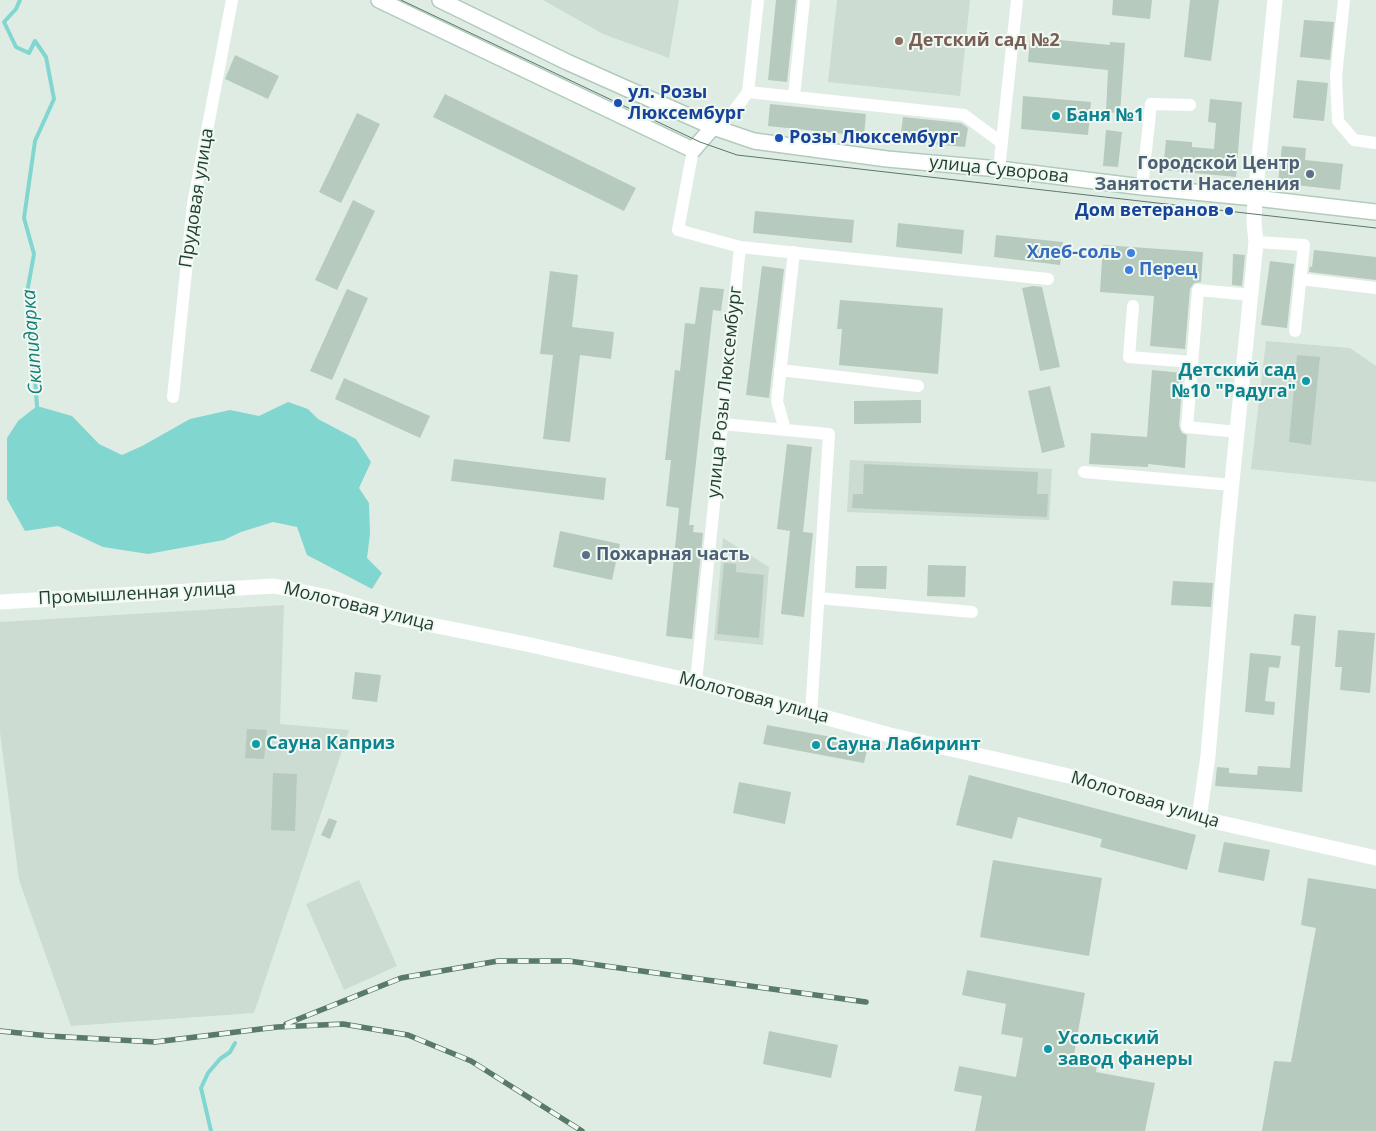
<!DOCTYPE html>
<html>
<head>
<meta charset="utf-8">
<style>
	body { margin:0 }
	canvas { display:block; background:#dfece3 }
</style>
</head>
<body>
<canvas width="1376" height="1131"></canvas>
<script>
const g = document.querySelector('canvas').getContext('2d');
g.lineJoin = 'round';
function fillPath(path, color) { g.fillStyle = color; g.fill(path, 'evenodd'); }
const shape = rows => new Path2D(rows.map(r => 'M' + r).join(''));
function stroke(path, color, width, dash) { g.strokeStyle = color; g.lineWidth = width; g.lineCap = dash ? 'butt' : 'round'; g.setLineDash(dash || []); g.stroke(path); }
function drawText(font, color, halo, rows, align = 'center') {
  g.font = font + ' "Open Sans",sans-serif'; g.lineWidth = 4; g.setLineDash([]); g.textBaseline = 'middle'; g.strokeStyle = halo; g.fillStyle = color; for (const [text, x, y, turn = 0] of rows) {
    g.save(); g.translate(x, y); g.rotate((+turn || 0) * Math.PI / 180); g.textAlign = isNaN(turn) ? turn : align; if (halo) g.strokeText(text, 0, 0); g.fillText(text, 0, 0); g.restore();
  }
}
fillPath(shape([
	[543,0,679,0,669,58,603,34],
	[837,0,970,0,960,96,828,82],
	[1266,341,1350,348,1376,366,1376,482,1251,469],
	[850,460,1052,469,1049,520,847,512],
	[723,538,769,567,763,645,714,640],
	[284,605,280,724,349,730,254,1013,71,1026,19,880,0,732,0,622],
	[359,880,397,966,344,990,306,904]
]), '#cddcd2');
fillPath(shape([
	[288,402,308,409,318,419,356,439,371,462,359,488,369,503,370,534,367,558,382,573,372,589,307,555,297,527,273,522,241,532,224,540,148,554,103,547,58,526,25,531,7,499,7,438,18,421,37,406,72,416,99,444,122,455,142,446,190,419,230,410,259,416]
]), '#81d6d0');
stroke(shape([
	[20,0,16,9,4,22,16,47,29,53,35,41,46,57,54,99,35,141,24,218,34,254,28,287,37,406],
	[211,1131,201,1088,208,1073,220,1059,230,1052,235,1043]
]), '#81d6d0', 4);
fillPath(shape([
	[776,0,796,0,787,82,768,80],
	[1113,0,1152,0,1150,19,1112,15],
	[1190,0,1219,0,1211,61,1184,57],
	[1304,20,1334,22,1330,60,1300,57],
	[1030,37,1110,45,1110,42,1125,43,1120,113,1106,112,1108,70,1028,62],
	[235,55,279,76,268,99,225,79],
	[1297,80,1328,83,1324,121,1293,118],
	[445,94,636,188,624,211,433,117],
	[1023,96,1091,102,1088,135,1021,129],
	[1210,99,1242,102,1236,177,1163,170,1166,140,1192,142,1192,147,1214,149,1216,123,1208,122],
	[770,104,866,114,864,136,768,126],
	[357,113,380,124,341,203,319,192],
	[903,117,961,123,968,128,965,147,900,141],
	[1106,130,1122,132,1118,167,1103,166],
	[1282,146,1306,148,1305,160,1343,164,1340,190,1278,183],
	[353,200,375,211,337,290,315,280],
	[755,211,854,220,852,243,753,233],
	[898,223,964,230,962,254,896,247],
	[996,235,1063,242,1060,265,994,257],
	[1103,245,1203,252,1201,282,1194,283,1190,289,1185,349,1150,346,1154,296,1100,292],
	[1314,250,1376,257,1376,280,1309,272,1310,266,1312,267],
	[1233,254,1245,255,1242,286,1232,285],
	[1270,261,1294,264,1287,328,1261,325],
	[762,266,784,269,769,398,746,395],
	[550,271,578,275,572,327,614,332,611,359,580,355,570,442,543,439,553,355,540,354],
	[1033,286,1042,287,1060,367,1040,371,1022,288],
	[700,287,724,289,721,311,713,310,689,525,694,525,693,532,703,533,692,639,666,636,679,508,666,506,671,460,665,460,675,370,680,371,685,323,695,324],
	[347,289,368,298,332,380,310,371],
	[840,300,943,308,938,374,839,365,842,329,837,329],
	[1297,355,1320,357,1311,445,1289,442],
	[1152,370,1183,373,1179,426,1182,433,1187,435,1185,468,1148,464,1148,467,1089,464,1091,433,1147,437],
	[344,378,430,416,420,438,335,399],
	[1050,386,1065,447,1042,453,1028,391],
	[921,400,921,423,854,424,854,401],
	[787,444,812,447,803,532,813,533,804,617,781,614,790,531,777,529],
	[454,459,606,478,604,500,451,481],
	[864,464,1038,472,1037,494,1048,494,1047,517,852,508,853,494,863,494],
	[560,531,620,544,612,580,553,567],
	[724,563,736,564,736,572,764,575,759,638,717,634],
	[928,565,966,566,965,597,927,596],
	[856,566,887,566,886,589,855,588],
	[1173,581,1213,583,1211,607,1171,605],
	[1294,614,1316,616,1302,792,1215,786,1217,767,1229,768,1229,773,1257,775,1258,766,1290,768,1300,646,1291,645],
	[1338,630,1375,633,1370,693,1340,690,1342,667,1335,667],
	[1250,653,1281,656,1279,668,1269,667,1265,701,1275,702,1274,715,1245,712],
	[355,672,381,675,377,702,352,699],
	[767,725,837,738,844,741,868,746,864,763,763,744],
	[247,729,267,730,264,759,245,758],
	[273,773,297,774,295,831,271,830],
	[969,775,1196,835,1187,870,1100,847,1102,839,1018,817,1012,839,956,825],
	[739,782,791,792,785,824,733,813],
	[329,818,337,821,330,839,321,835],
	[1224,842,1270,850,1264,881,1218,872],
	[993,860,1102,878,1089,956,980,937],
	[1308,878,1376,889,1376,1131,1262,1131,1274,1061,1291,1062,1316,928,1301,925],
	[967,970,1085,993,1073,1060,1097,1064,1096,1072,1155,1083,1145,1131,975,1131,982,1096,954,1091,959,1066,1016,1077,1023,1038,1001,1034,1006,1004,962,995],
	[769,1031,838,1045,831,1078,763,1064]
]), '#b7cabe');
const secondary = shape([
	[379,0,693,150,713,127],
	[440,0,567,62,713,127,754,141,887,159,999,169,1142,187,1255,198,1376,212]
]);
stroke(secondary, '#b1ccbc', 18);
stroke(shape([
	[1344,0,1336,76,1338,121,1354,140,1376,143],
	[748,92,964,115,1002,143],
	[794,96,804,0],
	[713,127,734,111,748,92,758,0],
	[693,150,678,230,740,247,1048,279],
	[999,169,1017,0],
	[1142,187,1151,104,1190,105],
	[1256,242,1304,245,1295,331],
	[1300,279,1376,288],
	[1133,306,1129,357,1192,362],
	[780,370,918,386],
	[173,397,193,204,232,0],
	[722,424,829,434,811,713],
	[785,430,777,401,794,252],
	[1238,432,1187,427,1198,290,1251,295],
	[1084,472,1232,485],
	[818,598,972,612],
	[696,682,740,247]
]), '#fff', 12);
stroke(shape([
	[0,602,274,586,328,597,397,618,526,644,696,682,890,735,1073,777,1199,818,1376,858],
	[1199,818,1208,756,1226,542,1256,242,1254,223,1255,198,1275,0]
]), '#fff', 15);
stroke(secondary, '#fff', 15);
stroke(shape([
	[401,0,700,142,737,155,1376,228]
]), '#597969', 1);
const rail = shape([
	[286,1024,401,978,498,961,569,961,866,1002],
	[0,1031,49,1036,155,1042,277,1027,343,1024,408,1035,471,1061,582,1131]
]);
stroke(rail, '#597969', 5.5);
stroke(rail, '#f0f8f2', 4, [11]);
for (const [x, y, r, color] of [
	[899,41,5,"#8d6e63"],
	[618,103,5,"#1a4fb4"],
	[1056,116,5,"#0f9aa8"],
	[779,138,5,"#1a4fb4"],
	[1310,174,5,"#5c6f8a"],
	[1229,211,5,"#1a4fb4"],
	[1131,253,5,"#3f7fe0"],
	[1129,270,5,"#3f7fe0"],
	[1306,381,5,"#0f9aa8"],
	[586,555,5,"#5c6f8a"],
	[256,744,5,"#0f9aa8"],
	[816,745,5,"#0f9aa8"],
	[1048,1049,5,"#0f9aa8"]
]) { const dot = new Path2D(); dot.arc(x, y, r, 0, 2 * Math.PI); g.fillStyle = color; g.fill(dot); stroke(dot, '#f0f8f2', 2); }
drawText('bold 18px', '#785e54', '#f0f8f2', [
	["Детский сад №2",909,41]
], 'left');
drawText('bold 18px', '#164399', '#f0f8f2', [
	["ул. Розы",628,93],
	["Люксембург",628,114],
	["Розы Люксембург",789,138],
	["Дом ветеранов",1219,211,"right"]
], 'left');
drawText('bold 18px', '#0d838f', '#f0f8f2', [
	["Баня №1",1066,116],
	["Детский сад",1296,371,"right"],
	["№10 \"Радуга\"",1296,392,"right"],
	["Сауна Каприз",266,744],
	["Сауна Лабиринт",826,745],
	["Усольский",1058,1039],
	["завод фанеры",1058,1060]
], 'left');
drawText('bold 18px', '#4e5e75', '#f0f8f2', [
	["Городской Центр",1300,164],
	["Занятости Населения",1300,185],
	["Пожарная часть",596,555,"left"]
], 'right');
drawText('18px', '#1f3d2e', '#f0f8f2', [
	["улица Суворова",999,170,6],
	["Прудовая улица",197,198,-81],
	["улица Розы Люксембург",725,392,-84],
	["Промышленная улица",137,594,-3],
	["Молотовая улица",359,607,14],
	["Молотовая улица",754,698,15],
	["Молотовая улица",1145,800,17]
]);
drawText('bold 18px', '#366cbe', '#f0f8f2', [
	["Хлеб-соль",1121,253],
	["Перец",1139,270,"left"]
], 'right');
drawText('italic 19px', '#147e78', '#f0f8f2', [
	["Скипидарка",33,342,-94]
]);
</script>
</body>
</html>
